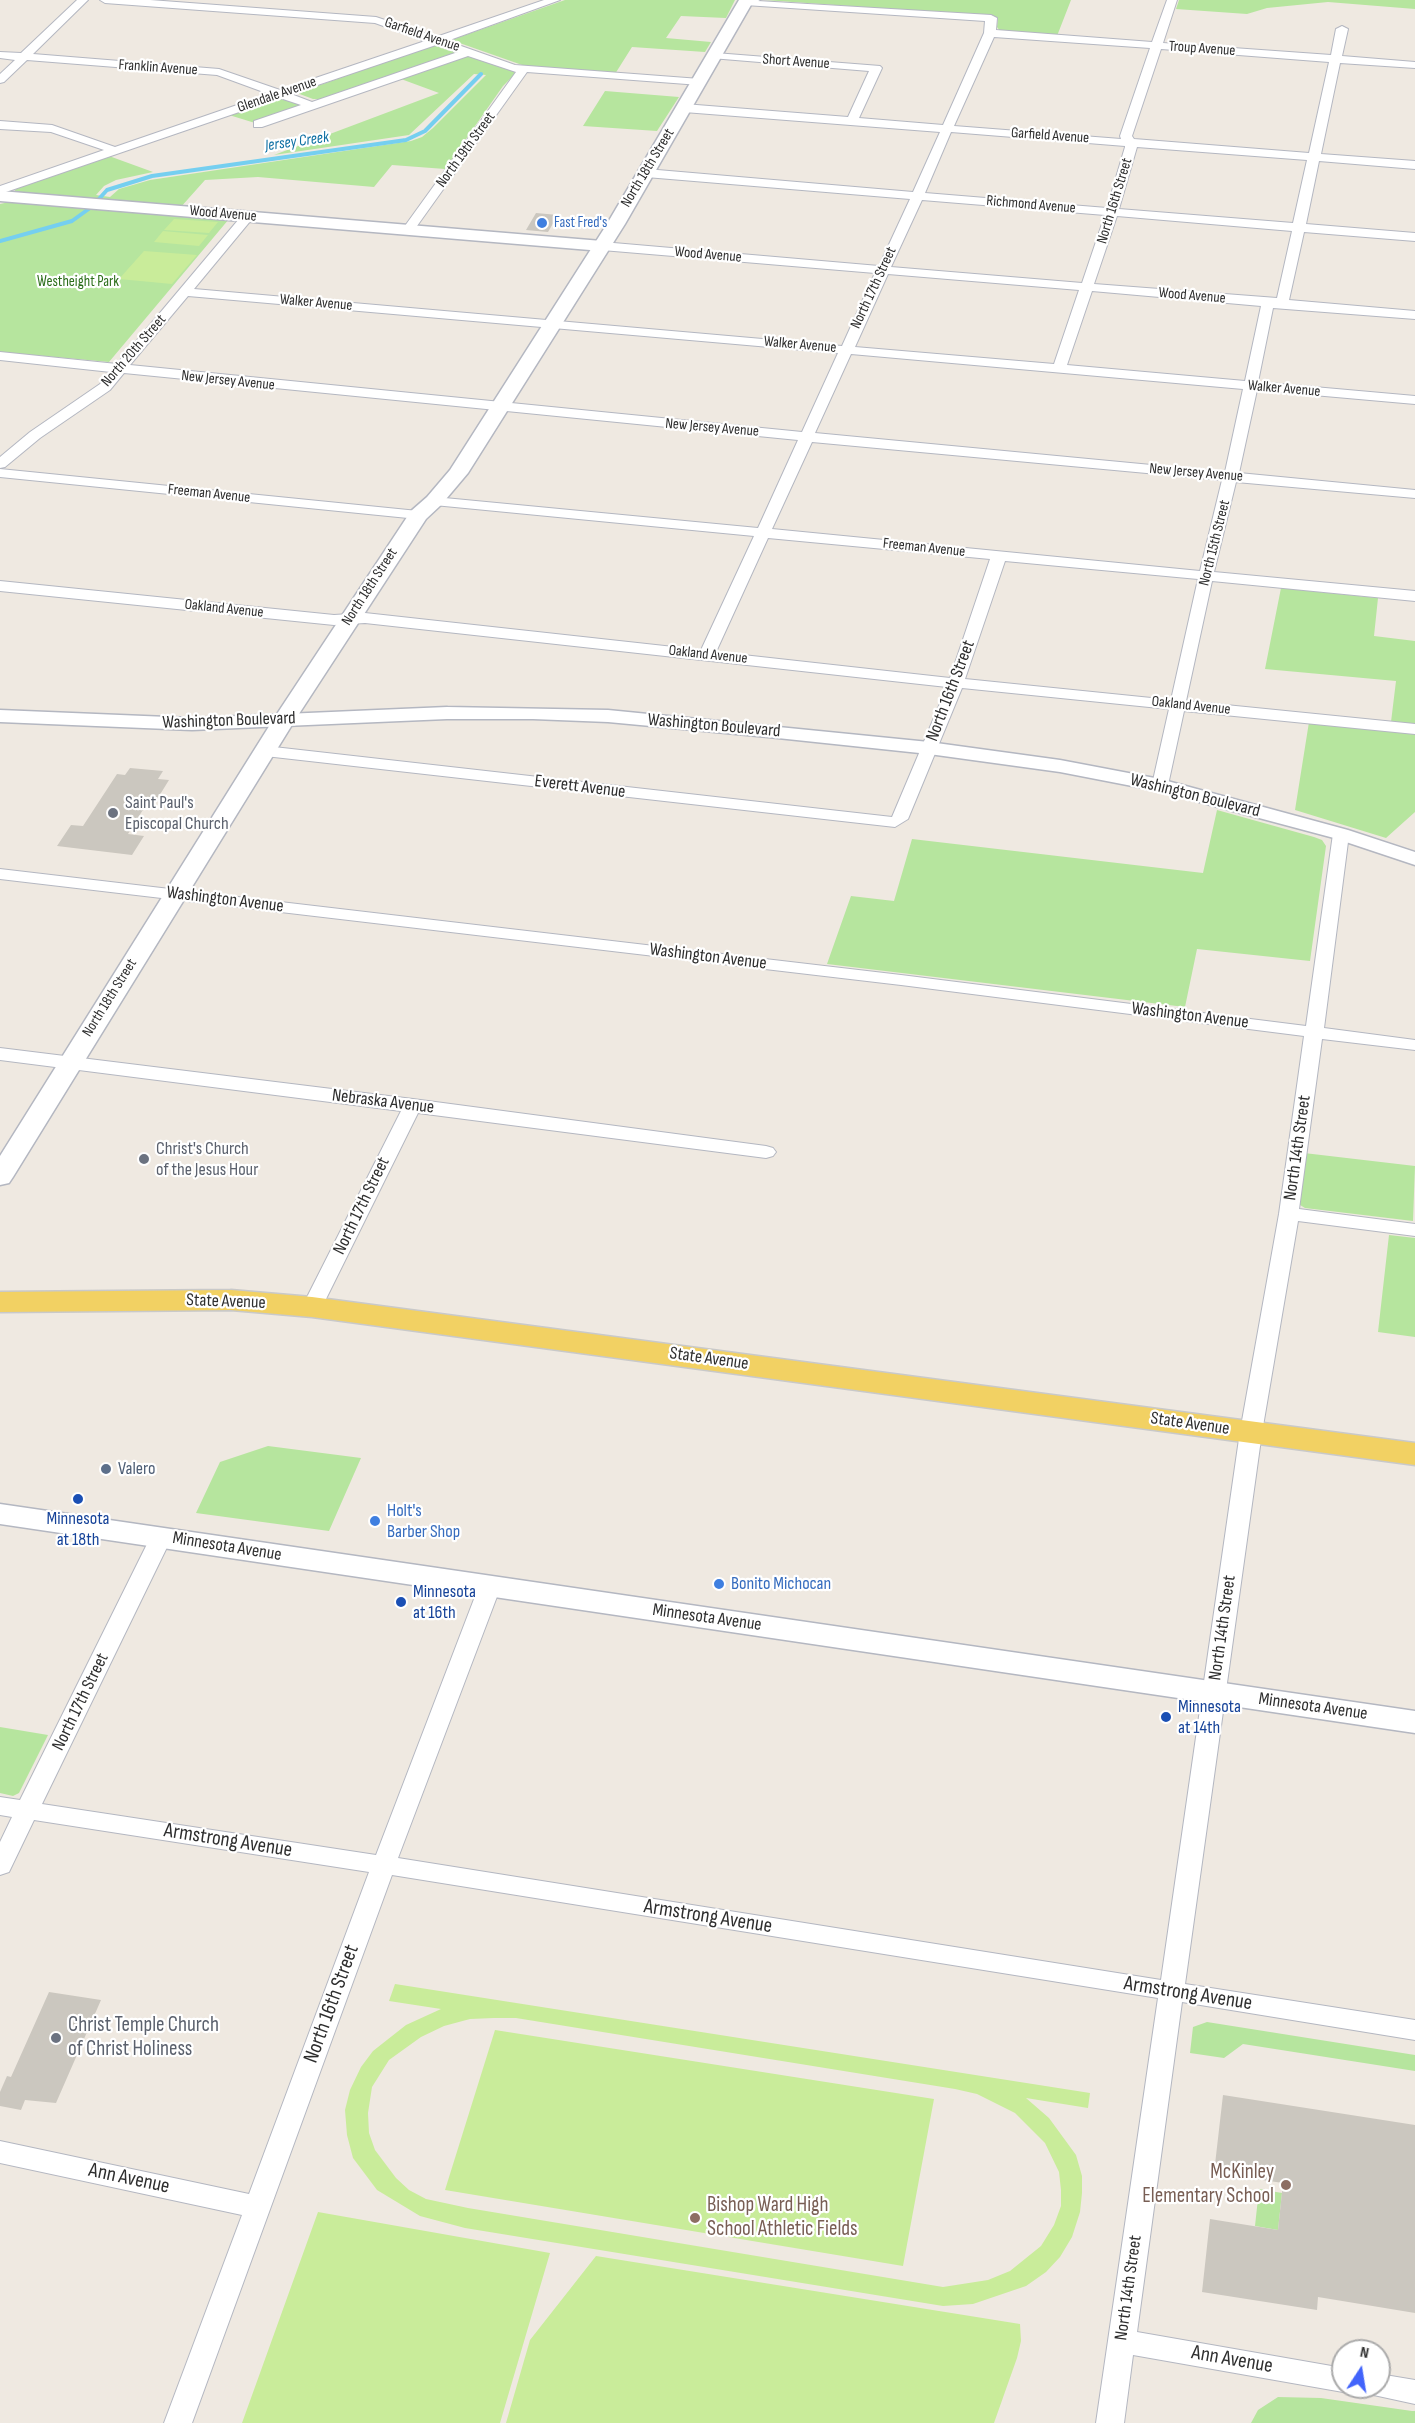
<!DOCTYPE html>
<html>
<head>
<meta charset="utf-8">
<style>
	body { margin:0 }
	#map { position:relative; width:1415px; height:2423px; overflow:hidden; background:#efe9e1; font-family:"Sofia Sans Condensed",sans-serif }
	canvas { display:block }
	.north { position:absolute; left:1331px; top:2339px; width:60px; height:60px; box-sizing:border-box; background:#fff; border:2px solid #ababab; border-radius:50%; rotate:12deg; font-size:16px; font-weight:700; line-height:24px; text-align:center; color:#2e2e2e }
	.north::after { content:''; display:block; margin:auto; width:21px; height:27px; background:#4264fb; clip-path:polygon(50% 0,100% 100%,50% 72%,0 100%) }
</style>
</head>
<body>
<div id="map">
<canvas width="1415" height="2423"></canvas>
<div class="north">N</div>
</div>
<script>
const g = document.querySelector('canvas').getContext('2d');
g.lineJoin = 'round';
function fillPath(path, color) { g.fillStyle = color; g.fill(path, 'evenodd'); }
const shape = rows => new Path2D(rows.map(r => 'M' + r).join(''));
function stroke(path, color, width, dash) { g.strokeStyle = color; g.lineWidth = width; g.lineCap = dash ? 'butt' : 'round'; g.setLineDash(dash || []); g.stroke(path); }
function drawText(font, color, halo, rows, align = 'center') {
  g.font = font + ' "Sofia Sans Condensed",sans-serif'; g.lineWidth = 4.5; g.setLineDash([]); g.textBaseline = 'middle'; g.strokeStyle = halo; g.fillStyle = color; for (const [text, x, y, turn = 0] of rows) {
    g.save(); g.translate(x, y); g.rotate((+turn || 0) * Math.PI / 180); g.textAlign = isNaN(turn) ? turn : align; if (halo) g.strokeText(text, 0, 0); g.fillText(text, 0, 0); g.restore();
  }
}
fillPath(shape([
	[565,0,735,0,726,18,681,16,666,38,711,42,705,52,632,47,615,74,525,66,451,40],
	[764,0,1071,0,1057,36,1000,31,997,27,998,18,991,16],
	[1179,0,1415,0,1415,9,1328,2,1267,8,1247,14,1176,9],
	[434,45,455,51,454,53,320,99,313,99,297,93],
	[466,56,514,70,515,74,503,86,445,169,392,165,374,187,258,177,205,180,180,208,14,192,16,189,109,156,153,172,116,180,104,186,96,195,110,197,119,189,150,180,411,141,422,137,433,128,486,75,474,74,409,135,274,155,439,93,401,79],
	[605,91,679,97,657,131,583,126],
	[285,98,299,103,299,106,255,123,229,115],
	[9,202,229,219,109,362,0,352,0,204],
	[1281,588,1378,598,1374,636,1415,641,1415,724,1391,722,1396,681,1265,669],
	[1309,722,1415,733,1415,812,1386,838,1295,810],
	[1217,810,1314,837,1322,840,1326,846,1310,961,1197,949,1185,1007,827,964,851,896,894,901,912,839,1203,873],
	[1304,1153,1415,1166,1413,1221,1305,1208,1300,1205,1297,1201],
	[1389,1235,1415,1238,1415,1337,1378,1332],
	[268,1446,361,1458,329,1531,196,1513,220,1462],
	[0,1727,48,1735,19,1793,13,1796,0,1793],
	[1207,2022,1415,2055,1415,2071,1243,2044,1224,2058,1190,2053,1193,2027],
	[1259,2189,1282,2193,1278,2230,1255,2226],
	[1278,2397,1321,2398,1412,2411,1415,2411,1415,2423,1251,2423,1258,2410]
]), '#b6e59e');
fillPath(shape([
	[174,219,218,222,209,233,164,230],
	[163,231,208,235,199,246,154,242],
	[144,251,197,255,172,284,119,279],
	[395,1984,1090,2093,1088,2108,1026,2098,1049,2118,1076,2155,1082,2176,1082,2193,1080,2212,1072,2237,1060,2257,1046,2272,1026,2286,973,2304,943,2306,465,2228,420,2216,377,2190,353,2158,347,2135,345,2110,350,2090,361,2067,373,2051,406,2025,441,2009,389,2001],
	[494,2018,516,2018,955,2089,977,2094,1015,2113,1045,2143,1059,2172,1061,2190,1061,2206,1054,2225,1041,2246,1010,2271,988,2280,943,2287,468,2208,426,2199,409,2190,396,2178,375,2150,369,2133,368,2113,372,2087,389,2060,421,2037,444,2026,470,2019],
	[495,2030,934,2099,903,2266,445,2190],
	[318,2212,550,2253,500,2423,242,2423],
	[596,2256,1020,2324,1021,2341,1017,2358,994,2423,506,2423,530,2340]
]), '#c9ec9a');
stroke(shape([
	[98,200,107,190,152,176,406,140,425,131,481,74],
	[0,241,72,221,90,208]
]), '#75cff0', 4);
fillPath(shape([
	[536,213,558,215,548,232,526,230],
	[130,768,163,771,158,779,169,780,156,801,149,800,128,834,144,836,132,855,57,846,71,825,83,826,117,774,125,775],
	[49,1992,101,2000,56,2103,25,2100,21,2110,0,2106,0,2092,7,2076,11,2077],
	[1223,2095,1415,2125,1415,2313,1318,2297,1317,2310,1202,2292,1210,2219,1278,2230,1283,2183,1214,2173]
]), '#cbc7bf');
const minor = shape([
	[77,0,88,0,33,54,219,69,280,90,425,41,375,23,105,3,100,0,150,0,376,17,436,37,544,0,560,0,447,41,515,65,700,79,706,82,700,85,527,72,412,233,408,234,402,230,516,72,468,56,262,127,254,127,254,121,301,105,280,98,0,194,0,186,104,150,51,132,0,129,0,121,52,125,115,147,269,94,217,75,27,60,4,82,0,83,0,74,15,60,0,58,0,52,21,53,77,0],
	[436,45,458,52,312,102,291,94,436,45],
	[741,0,991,15,997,18,996,30,1152,42,1167,0,1177,0,1163,43,1331,55,1336,29,1342,26,1348,29,1342,56,1415,62,1415,68,1340,63,1321,154,1415,161,1415,169,1319,161,1306,224,1415,233,1415,241,1304,232,1289,300,1415,311,1415,319,1273,308,1258,382,1415,396,1415,404,1257,390,1239,473,1415,490,1415,498,1236,482,1214,572,1415,591,1415,601,1212,581,1186,701,1415,724,1415,734,1184,711,1168,785,1160,790,1152,785,1169,709,962,688,908,819,895,827,265,756,257,751,265,746,892,817,947,687,365,623,334,625,0,591,0,581,334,615,365,613,701,650,754,536,434,505,427,501,434,497,758,528,798,440,124,373,110,390,40,438,5,467,0,468,0,457,30,432,100,384,111,372,0,360,0,352,117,364,244,213,248,212,252,213,254,216,252,219,194,289,842,346,875,273,602,250,596,246,602,242,879,266,910,199,646,177,640,173,646,169,913,192,940,132,684,112,678,108,684,104,848,117,869,71,711,58,711,54,715,53,880,66,882,68,859,118,943,125,984,33,985,21,745,5,741,4,741,0],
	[994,37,1150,48,1120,136,1121,139,954,126,994,37],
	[1161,49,1329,62,1309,153,1134,139,1132,136,1161,49],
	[951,132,1125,146,1125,147,1107,208,925,193,951,132],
	[1137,147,1307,160,1293,223,1119,209,1137,147],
	[922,200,1105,215,1082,283,891,267,922,200],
	[1117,216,1292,231,1277,298,1094,284,1117,216],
	[888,274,1079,290,1054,364,855,347,888,274],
	[1092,291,1261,306,1245,381,1067,365,1092,291],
	[188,296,838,353,802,432,130,365,188,296],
	[851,354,1243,389,1225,472,815,433,851,354],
	[812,442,1222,480,1200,571,772,529,812,442],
	[768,538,990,559,950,678,716,652,768,538],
	[1005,561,1198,579,1171,700,965,679,1005,561],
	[0,469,418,511,425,515,418,519,0,477,0,469],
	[1341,829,1349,834,1324,1028,1415,1040,1415,1050,1322,1039,1299,1209,1415,1224,1415,1236,1298,1221,1262,1432,1185,1984,1415,2020,1415,2040,1182,2002,1137,2332,1343,2368,1343,2387,1353,2388,1343,2392,1133,2355,1124,2423,1096,2423,1158,1998,392,1875,192,2423,164,2423,242,2215,0,2163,0,2141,249,2194,369,1872,34,1820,9,1872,0,1875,0,1842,12,1817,0,1815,0,1797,20,1800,153,1532,161,1530,169,1532,172,1537,42,1804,376,1855,479,1586,482,1581,490,1578,498,1581,501,1586,398,1858,1161,1980,1240,1432,1279,1214,1304,1036,901,985,0,879,0,869,901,975,1306,1026,1333,834,1341,829],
	[0,1048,413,1099,766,1146,773,1148,776,1152,773,1156,766,1158,418,1113,322,1307,319,1311,312,1313,305,1311,302,1307,401,1111,0,1060,0,1048],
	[1379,2374,1415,2380,1415,2404,1369,2394,1366,2387,1379,2387,1379,2374]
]);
const tertiary = shape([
	[0,191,602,241,610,246,602,251,0,201,0,191],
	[447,707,608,710,929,742,1060,760,1160,779,1348,830,1415,852,1415,865,1334,838,1158,791,1060,772,929,754,768,737,608,722,533,719,447,719,192,730,0,722,0,710,192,718,447,707]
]);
const secondary = shape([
	[739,0,760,0,751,5,625,224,468,473,441,505,426,519,295,720,13,1177,9,1183,0,1185,0,1156,273,720,411,511,427,497,450,470,607,224,739,0],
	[0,1504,1415,1711,1415,1733,0,1524,0,1504]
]);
const primary = shape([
	[231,1290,312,1297,1415,1443,1415,1465,312,1317,231,1310,0,1312,0,1292,231,1290]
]);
stroke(minor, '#b4b7c1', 2);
stroke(tertiary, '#b4b7c1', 3);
stroke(secondary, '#b4b7c1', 3);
stroke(primary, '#c9c9c9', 3);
fillPath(minor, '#fff');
fillPath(tertiary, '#fff');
fillPath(secondary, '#fff');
fillPath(primary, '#f2d163');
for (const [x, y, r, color] of [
	[542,223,6,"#3f7fe0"],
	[113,813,6,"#6b7280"],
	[144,1159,6,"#6b7280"],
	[106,1469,6,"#5c6f8a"],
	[78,1499,6,"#1a4fb4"],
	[375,1521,6,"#3f7fe0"],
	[719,1584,6,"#3f7fe0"],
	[401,1602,6,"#1a4fb4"],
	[1166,1717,6,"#1a4fb4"],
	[56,2038,6,"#6b7280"],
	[1286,2185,6,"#8d6e63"],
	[695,2218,6,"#8d6e63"]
]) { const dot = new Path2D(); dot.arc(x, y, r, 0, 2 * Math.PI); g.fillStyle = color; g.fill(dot); stroke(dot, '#fff', 2); }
drawText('15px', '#2e2e2e', '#fff', [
	["Garfield Avenue",422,35,19],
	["Troup Avenue",1202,49,4],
	["Short Avenue",796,62,4],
	["Franklin Avenue",158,68,4],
	["Glendale Avenue",277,95,-19],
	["Garfield Avenue",1050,136,4],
	["North 19th Street",466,150,-54],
	["North 18th Street",648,168,-59],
	["North 16th Street",1115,201,-73],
	["Richmond Avenue",1031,205,5],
	["Wood Avenue",223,214,5],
	["Wood Avenue",708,255,5],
	["North 17th Street",874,288,-65],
	["Wood Avenue",1192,296,5],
	["Walker Avenue",316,303,5],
	["Walker Avenue",800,345,5],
	["North 20th Street",134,351,-49],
	["New Jersey Avenue",228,381,6],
	["Walker Avenue",1284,389,5],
	["New Jersey Avenue",712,428,5],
	["New Jersey Avenue",1196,473,5],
	["Freeman Avenue",209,494,6],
	["North 15th Street",1215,543,-76],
	["Freeman Avenue",924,548,6],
	["North 18th Street",370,587,-57],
	["Oakland Avenue",224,609,6],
	["Oakland Avenue",708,655,6],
	["Oakland Avenue",1191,706,6],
	["North 18th Street",110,998,-58]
]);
drawText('15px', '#366cbe', '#fff', [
	["Fast Fred's",554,223]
], 'left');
drawText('15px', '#2c6e1b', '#fff', [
	["Westheight Park",78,282]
]);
drawText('italic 16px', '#0d6fa3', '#fff', [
	["Jersey Creek",297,142,-8]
]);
drawText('18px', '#2e2e2e', '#fff', [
	["North 16th Street",951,691,-69],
	["Washington Boulevard",229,721,-2],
	["Washington Boulevard",714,726,5],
	["Everett Avenue",580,787,7],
	["Washington Boulevard",1195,796,14],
	["Washington Avenue",225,900,7],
	["Washington Avenue",708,957,7],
	["Washington Avenue",1190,1016,7],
	["Nebraska Avenue",383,1102,7],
	["North 14th Street",1298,1148,-82],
	["North 17th Street",362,1206,-64],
	["State Avenue",226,1302,2],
	["State Avenue",709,1359,8],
	["State Avenue",1190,1424,8],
	["Minnesota Avenue",227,1547,9],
	["Minnesota Avenue",707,1618,8],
	["North 14th Street",1223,1628,-82],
	["North 17th Street",81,1702,-64],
	["Minnesota Avenue",1313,1707,8],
	["North 14th Street",1129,2288,-82]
]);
drawText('18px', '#5b616d', '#fff', [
	["Saint Paul's",125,803],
	["Episcopal Church",125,824],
	["Christ's Church",156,1149],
	["of the Jesus Hour",156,1170]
], 'left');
drawText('18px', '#4e5e75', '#fff', [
	["Valero",118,1469]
], 'left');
drawText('18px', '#366cbe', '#fff', [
	["Holt's",387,1511],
	["Barber Shop",387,1532],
	["Bonito Michocan",731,1584]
], 'left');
drawText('18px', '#164399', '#fff', [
	["Minnesota",78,1519,"center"],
	["at 18th",78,1540,"center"],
	["Minnesota",413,1592],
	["at 16th",413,1613],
	["Minnesota",1178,1707],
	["at 14th",1178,1728]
], 'left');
drawText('21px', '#2e2e2e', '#fff', [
	["Armstrong Avenue",228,1841,9],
	["Armstrong Avenue",708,1917,9],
	["Armstrong Avenue",1188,1994,9],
	["North 16th Street",332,2004,-70],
	["Ann Avenue",129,2179,12],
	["Ann Avenue",1232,2360,10]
]);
drawText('21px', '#5b616d', '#fff', [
	["Christ Temple Church",68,2026],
	["of Christ Holiness",68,2050]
], 'left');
drawText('21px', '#785e54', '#fff', [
	["McKinley",1274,2173],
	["Elementary School",1274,2197],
	["Bishop Ward High",707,2206,"left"],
	["School Athletic Fields",707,2230,"left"]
], 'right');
</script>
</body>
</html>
